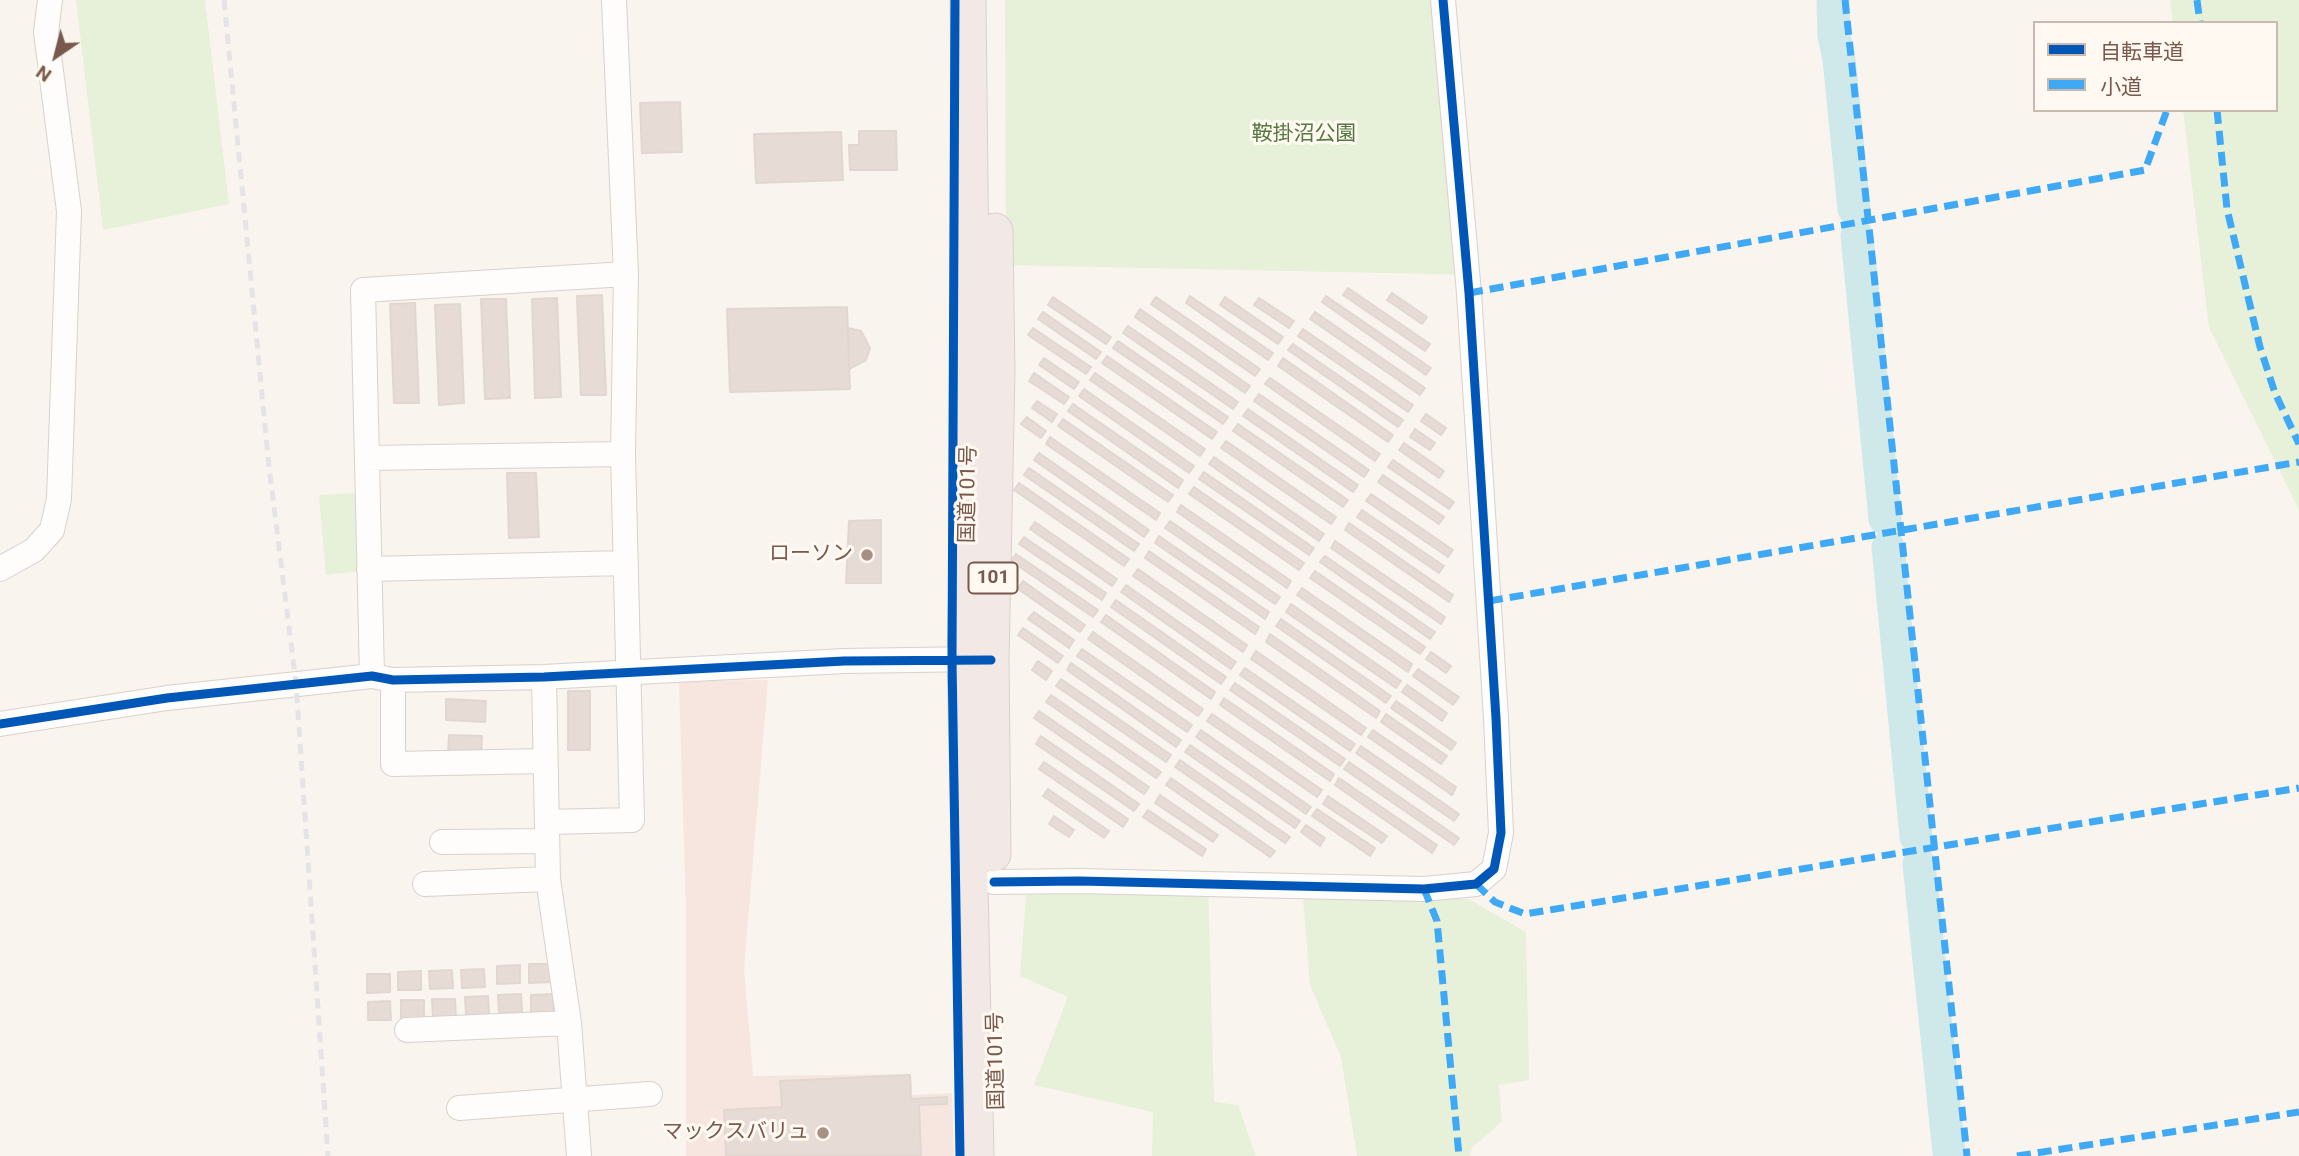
<!DOCTYPE html>
<html>
<head>
<meta charset="utf-8">
<style>
	body { margin:0 }
	#map { position:relative; width:2299px; height:1156px; overflow:hidden; background:#f9f4ee; font-family:Roboto,"Noto Sans JP",sans-serif }
	canvas { display:block }
	.legend { position:absolute; left:2033px; top:21px; width:245px; height:91px; box-sizing:border-box; background:#fff9f1; border:2px solid #c9b9af; margin:0; padding:9px 12px; list-style:none; font-size:21px; color:#79594c }
	.legend li { display:flex; align-items:center; gap:14px; height:35px }
	.legend b { width:35px; border:2px solid #c9b9af }
	.north { position:absolute; left:21px; top:21px; width:70px; height:70px; -webkit-text-stroke:5px #fff9f1; paint-order:stroke; rotate:215deg; font-size:19px; font-weight:700; line-height:28px; text-align:center; color:#79594c }
	.north::after { content:''; display:block; margin:auto; width:24px; height:32px; background:#79594c; clip-path:polygon(50% 0,100% 100%,50% 72%,0 100%) }
</style>
</head>
<body>
<div id="map">
<canvas width="2299" height="1156"></canvas>
<ul class="legend">
<li><b style="height:9px;background:#0057b8"></b>自転車道</li>
<li><b style="height:9px;background:#3fa9f5"></b>小道</li>
</ul>
<div class="north">N</div>
</div>
<script>
const g = document.querySelector('canvas').getContext('2d');
g.lineJoin = 'round';
function fillPath(path, color) { g.fillStyle = color; g.fill(path, 'evenodd'); }
const shape = rows => new Path2D(rows.map(r => 'M' + r).join(''));
function stroke(path, color, width, dash) { g.strokeStyle = color; g.lineWidth = width; g.lineCap = dash ? 'butt' : 'round'; g.setLineDash(dash || []); g.stroke(path); }
function drawText(font, color, halo, rows, align = 'center') {
  g.font = font + ' Roboto,"Noto Sans JP",sans-serif'; g.lineWidth = 6; g.setLineDash([]); g.textBaseline = 'middle'; g.strokeStyle = halo; g.fillStyle = color; for (const [text, x, y, turn = 0] of rows) {
    g.save(); g.translate(x, y); g.rotate((+turn || 0) * Math.PI / 180); g.textAlign = isNaN(turn) ? turn : align; if (halo) g.strokeText(text, 0, 0); g.fillText(text, 0, 0); g.restore();
  }
}
fillPath(shape([
	[768,680,744,969,753,1076,911,1074,912,1095,952,1093,954,1156,686,1156,686,910,679,681]
]), '#f6e6df');
fillPath(shape([
	[76,0,205,0,229,204,103,230],
	[1005,0,1454,0,1480,275,1006,265],
	[2170,0,2299,0,2299,510,2209,327,2183,110,2276,110,2276,23,2173,23],
	[361,493,366,570,326,575,319,495],
	[1208,884,1214,1102,1238,1105,1256,1156,1152,1156,1153,1112,1034,1085,1068,997,1020,976,1026,895],
	[1303,897,1468,899,1526,932,1529,1080,1499,1085,1502,1121,1472,1148,1470,1156,1357,1156,1341,1057,1310,985]
]), '#e7f0d9');
stroke(shape([
	[1833,0,1834,36,1839,59,1854,209],
	[1857,236,1885,519],
	[1888,547,1916,837],
	[1919,864,1949,1153]
]), '#cfe9ea', 33);
const building = shape([
	[680,102,682,152,642,153,640,103,680,102],
	[859,131,896,131,897,170,850,170,849,145,859,145,859,131],
	[841,132,843,180,756,183,754,134,841,132],
	[1348,288,1430,344,1425,351,1343,295,1348,288],
	[1392,293,1427,317,1422,324,1387,300,1392,293],
	[602,295,606,395,581,395,577,296,602,295],
	[1190,296,1273,353,1268,360,1186,303,1190,296],
	[1326,296,1431,368,1426,375,1322,302,1326,296],
	[1053,297,1111,337,1106,344,1048,305,1053,297],
	[1156,297,1260,369,1255,376,1151,304,1156,297],
	[1225,297,1283,337,1278,344,1220,305,1225,297],
	[557,298,561,397,535,398,532,299,557,298],
	[1259,298,1294,321,1289,328,1254,305,1259,298],
	[481,299,506,299,510,398,485,399,481,299],
	[415,303,419,403,394,403,390,304,415,303],
	[460,304,464,403,439,405,435,305,460,304],
	[847,307,850,389,730,392,727,309,847,307],
	[1140,309,1250,386,1245,393,1135,317,1140,309],
	[1043,312,1101,352,1096,359,1038,319,1043,312],
	[1315,312,1425,388,1420,395,1310,319,1315,312],
	[1128,326,1238,402,1233,409,1123,333,1128,326],
	[848,328,861,331,870,348,866,360,849,369,848,328],
	[1033,328,1091,367,1086,374,1028,335,1033,328],
	[1303,329,1413,405,1408,412,1298,336,1303,329],
	[1118,341,1228,417,1223,424,1113,348,1118,341],
	[1293,344,1403,420,1398,427,1288,350,1293,344],
	[1107,356,1217,432,1212,439,1102,363,1107,356],
	[1044,358,1079,382,1074,389,1039,365,1044,358],
	[1283,358,1393,435,1388,442,1278,366,1283,358],
	[1034,373,1069,397,1064,404,1029,381,1034,373],
	[1095,373,1205,449,1200,456,1090,380,1095,373],
	[1270,378,1380,454,1375,461,1265,384,1270,378],
	[1084,389,1194,466,1189,473,1079,396,1084,389],
	[1259,394,1369,470,1364,477,1254,401,1259,394],
	[1037,401,1057,414,1052,422,1032,408,1037,401],
	[1073,404,1183,480,1178,488,1068,411,1073,404],
	[1248,409,1358,485,1353,492,1243,416,1248,409],
	[1426,414,1446,428,1441,435,1421,421,1426,414],
	[1027,417,1046,431,1041,438,1021,424,1027,417],
	[1063,419,1173,495,1168,502,1058,426,1063,419],
	[1238,424,1348,500,1343,507,1233,431,1238,424],
	[1415,429,1435,443,1430,450,1410,437,1415,429],
	[1050,437,1160,513,1156,520,1046,444,1050,437],
	[1226,441,1336,517,1331,524,1221,448,1226,441],
	[1404,443,1444,471,1439,478,1399,450,1404,443],
	[1039,453,1149,530,1144,537,1034,460,1039,453],
	[1214,457,1324,534,1319,541,1209,464,1214,457],
	[1393,460,1454,502,1449,509,1388,467,1393,460],
	[1029,468,1139,544,1134,551,1024,475,1029,468],
	[1204,472,1314,548,1309,555,1199,479,1204,472],
	[507,473,536,473,539,537,509,538,507,473],
	[1383,475,1444,517,1439,524,1378,482,1383,475],
	[1019,483,1129,559,1124,566,1014,490,1019,483],
	[1194,487,1304,563,1299,570,1189,494,1194,487],
	[1371,494,1453,550,1448,557,1366,501,1371,494],
	[1181,505,1291,581,1287,588,1177,512,1181,505],
	[1362,510,1444,566,1439,573,1357,517,1362,510],
	[881,520,881,583,846,583,849,521,881,520],
	[1170,521,1280,597,1275,604,1165,528,1170,521],
	[1035,522,1117,579,1112,586,1030,529,1035,522],
	[1349,523,1453,595,1449,602,1345,530,1349,523],
	[1159,536,1269,612,1265,619,1155,543,1159,536],
	[1024,537,1106,593,1102,600,1019,544,1024,537],
	[1335,541,1445,617,1441,624,1331,548,1335,541],
	[1149,551,1259,627,1255,634,1145,558,1149,551],
	[1016,554,1098,610,1093,617,1011,561,1016,554],
	[1325,556,1435,632,1430,639,1320,562,1325,556],
	[1138,569,1247,645,1243,652,1133,576,1138,569],
	[1315,571,1425,647,1420,654,1310,578,1315,571],
	[1023,581,1085,625,1080,632,1018,589,1023,581],
	[1126,585,1236,662,1231,669,1121,592,1126,585],
	[1302,588,1412,664,1408,672,1297,595,1302,588],
	[1116,600,1226,677,1221,684,1111,607,1116,600],
	[1291,604,1401,681,1396,688,1286,612,1291,604],
	[1034,612,1074,640,1069,648,1028,619,1034,612],
	[1106,615,1215,692,1211,699,1101,622,1106,615],
	[1281,619,1391,696,1386,703,1276,626,1281,619],
	[1023,628,1063,656,1058,663,1018,635,1023,628],
	[1093,632,1203,709,1198,716,1088,639,1093,632],
	[1270,634,1380,711,1376,718,1266,642,1270,634],
	[1082,649,1192,725,1187,732,1077,656,1082,649],
	[1256,651,1366,728,1361,735,1251,659,1256,651],
	[1431,652,1451,666,1446,673,1426,659,1431,652],
	[1038,661,1052,671,1046,680,1032,670,1038,661],
	[1071,663,1181,740,1176,747,1067,670,1071,663],
	[1245,668,1355,744,1350,751,1240,675,1245,668],
	[1418,669,1459,697,1453,705,1413,676,1418,669],
	[1061,679,1171,755,1166,762,1056,686,1061,679],
	[1235,683,1345,759,1340,766,1230,690,1235,683],
	[1407,685,1447,713,1442,721,1402,692,1407,685],
	[568,691,590,691,590,750,568,750,568,691],
	[1051,695,1161,772,1156,778,1046,702,1051,695],
	[1224,698,1334,774,1330,781,1220,705,1224,698],
	[446,699,486,701,485,722,446,720,446,699],
	[1396,701,1456,743,1451,750,1391,708,1396,701],
	[1039,711,1149,787,1144,794,1034,718,1039,711],
	[1212,714,1322,790,1317,797,1207,721,1212,714],
	[1386,714,1447,756,1441,764,1381,722,1386,714],
	[1201,730,1311,807,1306,814,1196,737,1201,730],
	[1373,730,1456,787,1452,795,1368,737,1373,730],
	[449,735,482,736,481,755,448,754,449,735],
	[1041,736,1139,804,1134,811,1036,744,1041,736],
	[1190,745,1300,821,1295,828,1185,752,1190,745],
	[1361,746,1459,814,1454,821,1356,753,1361,746],
	[1180,760,1290,837,1285,843,1175,767,1180,760],
	[1044,762,1128,819,1123,827,1039,769,1044,762],
	[1349,762,1459,838,1454,845,1344,769,1349,762],
	[1171,778,1275,851,1270,857,1166,785,1171,778],
	[1339,778,1437,845,1432,853,1335,785,1339,778],
	[1048,789,1109,831,1104,838,1043,796,1048,789],
	[1160,795,1218,835,1213,842,1155,803,1160,795],
	[1328,796,1387,836,1382,843,1323,804,1328,796],
	[1317,809,1375,848,1370,856,1312,816,1317,809],
	[1148,810,1206,849,1202,856,1143,817,1148,810],
	[1054,816,1074,830,1069,837,1049,824,1054,816],
	[1306,825,1325,838,1320,846,1301,832,1306,825],
	[529,964,552,964,552,982,529,983,529,964],
	[520,965,520,983,497,984,497,966,520,965],
	[484,969,485,987,462,988,461,970,484,969],
	[452,970,453,988,430,989,429,971,452,970],
	[421,971,421,990,398,990,398,972,421,971],
	[367,974,390,974,390,992,367,993,367,974],
	[521,994,522,1012,499,1013,498,995,521,994],
	[553,994,554,1012,531,1013,531,995,553,994],
	[488,996,489,1015,466,1015,465,997,488,996],
	[432,999,455,999,456,1017,433,1017,432,999],
	[401,1000,424,1000,424,1018,401,1019,401,1000],
	[390,1001,391,1020,368,1020,368,1002,390,1001],
	[910,1075,911,1099,947,1097,947,1104,919,1105,921,1156,726,1156,724,1110,782,1107,780,1081,910,1075]
]);
fillPath(building, '#e6dcd5');
stroke(building, '#e2d7d0', 2);
const minor = shape([
	[367,458,623,454],
	[0,569,34,550,52,530,59,499,69,211,46,32,50,0],
	[369,569,626,563],
	[372,676,363,290,626,274],
	[544,677,548,879,569,1023,579,1156],
	[393,680,393,764,545,761],
	[0,724,167,698,372,676,393,680,544,677,844,661,980,659],
	[547,822,632,820,623,454,626,274,614,0],
	[442,842,547,841],
	[994,882,1079,881,1424,889,1476,884,1494,869,1501,833,1496,718,1469,293,1443,0],
	[425,884,548,879],
	[407,1030,569,1023],
	[459,1108,650,1094]
]);
const highway = shape([
	[968,0,972,365,965,659,976,1156],
	[993,854,991,660,997,373,995,231]
]);
stroke(minor, '#d8d1cc', 26);
stroke(highway, '#dad0cb', 37);
stroke(minor, '#fefdfc', 24);
stroke(highway, '#f2e9e6', 35);
stroke(shape([
	[224,0,269,467,296,683,328,1156]
]), '#e5e3e6', 5, [10, 7]);
stroke(shape([
	[1845,0,1967,1156],
	[2197,0,2200,23],
	[2217,110,2227,209,2260,347,2275,393,2299,444],
	[1469,293,2145,170,2167,110],
	[1489,601,2299,462],
	[1476,884,1495,902,1525,914,2299,788],
	[1424,889,1437,921,1459,1156],
	[2017,1156,2299,1112]
]), '#3fa9f5', 7, [14, 7]);
stroke(shape([
	[955,0,952,660,960,1156],
	[0,724,167,698,372,676,393,680,544,677,844,661,991,660],
	[994,882,1079,881,1424,889,1476,884,1494,869,1501,833,1496,718,1469,293,1443,0]
]), '#0057b8', 9);
for (const [x, y, r, color] of [
	[867,555,7,"#a68f85"],
	[823,1133,7,"#a68f85"]
]) { const dot = new Path2D(); dot.arc(x, y, r, 0, 2 * Math.PI); g.fillStyle = color; g.fill(dot); stroke(dot, '#fff9f1', 2.5); }
for (const [x, y, w] of [
	[993,578,49]
]) { const box = new Path2D(); box.roundRect(x - w / 2, y - 15.5, w, 31, 5); g.fillStyle = '#fff9f1'; g.fill(box); stroke(box, '#79594c', 2); }
drawText('bold 19px', '#79594c', null, [
	["101",993,578]
]);
drawText('21px', '#557941', '#fff9f1', [
	["鞍掛沼公園",1304,135]
]);
drawText('21px', '#79594c', '#fff9f1', [
	["国道101号",969,494,-89],
	["国道101号",997,1061,-91]
]);
drawText('21px', '#79594c', '#fff9f1', [
	["ローソン",853,555],
	["マックスバリュ",809,1133]
], 'right');
</script>
</body>
</html>
